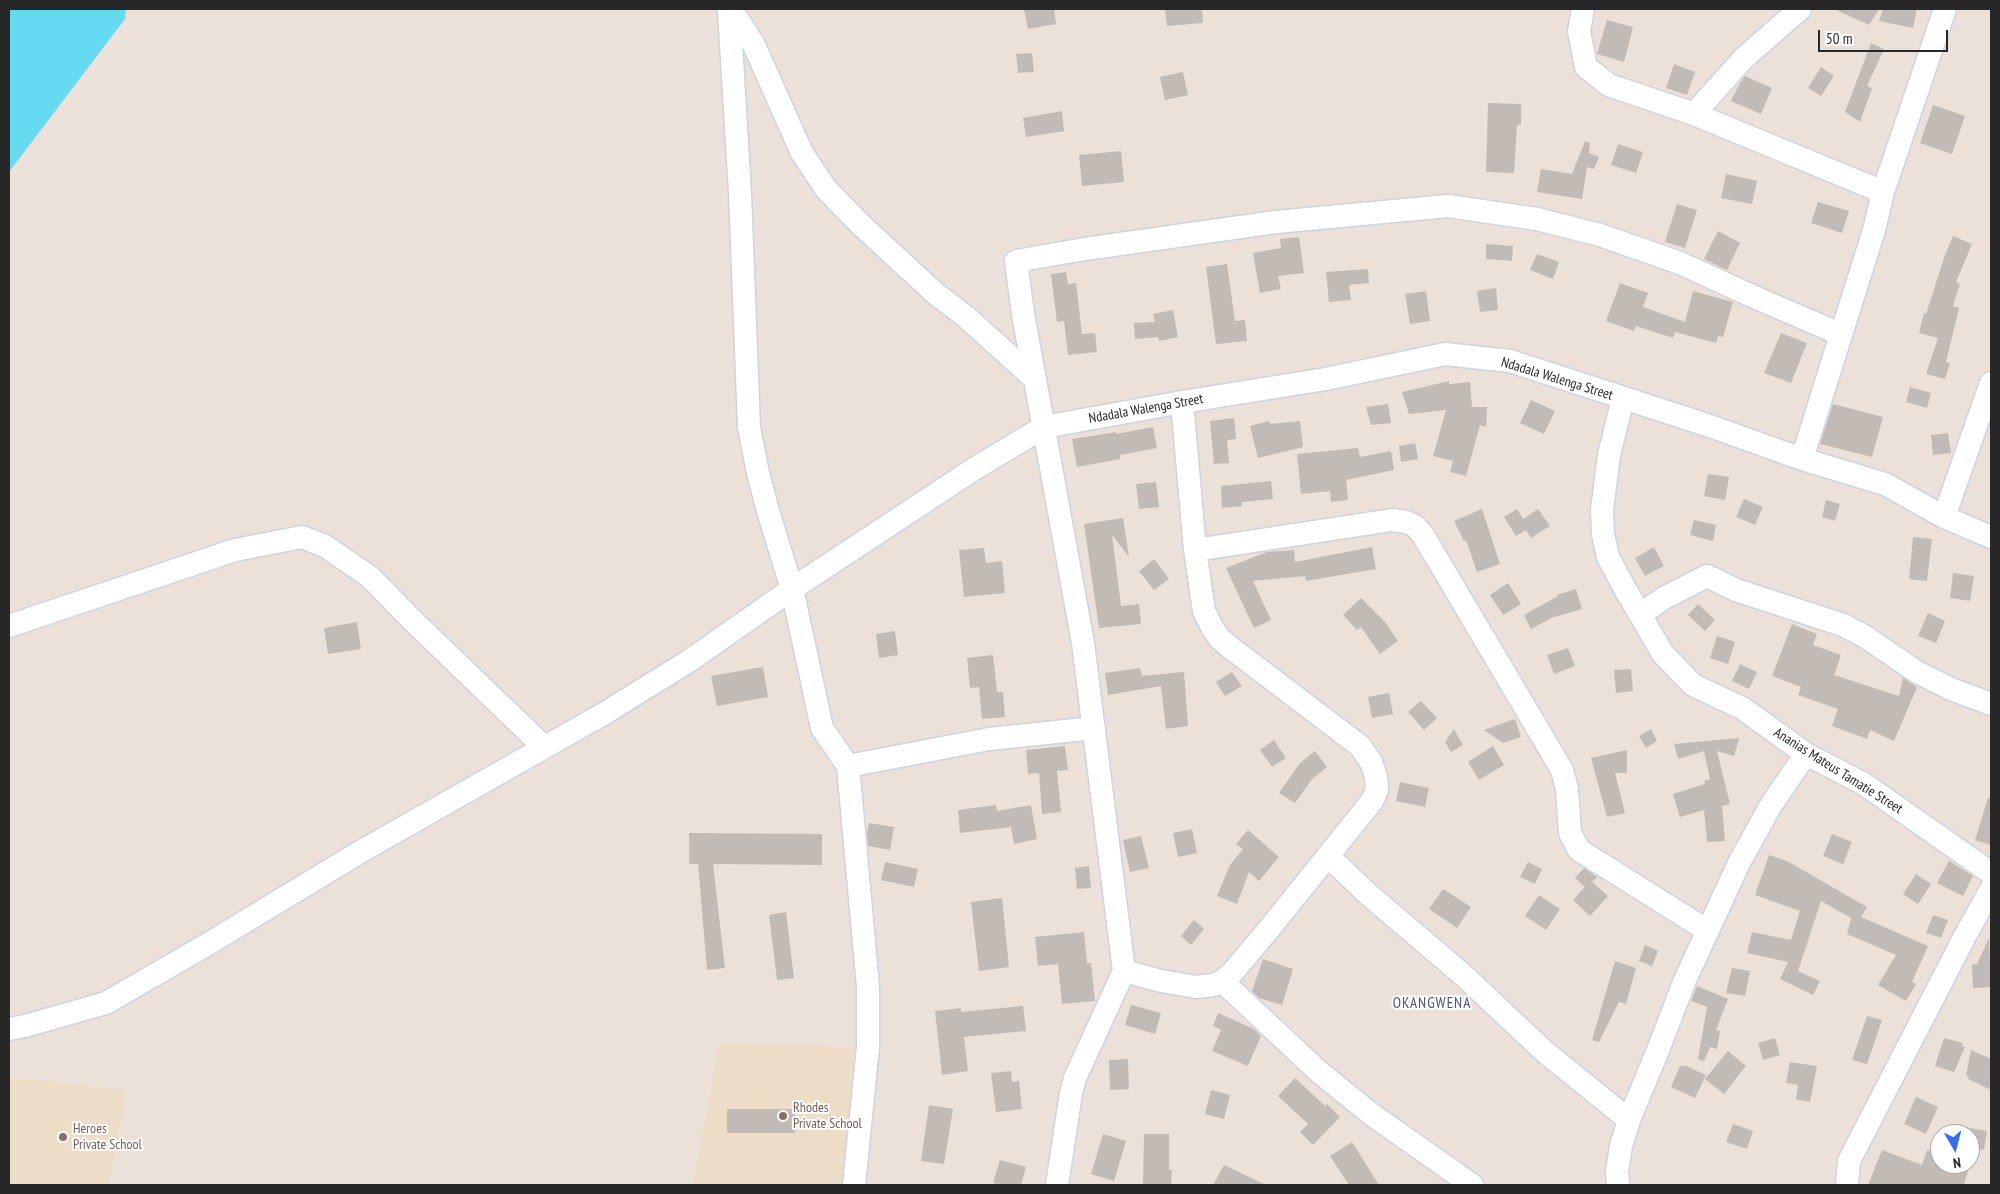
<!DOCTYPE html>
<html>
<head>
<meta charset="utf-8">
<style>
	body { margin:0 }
	#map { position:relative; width:2000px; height:1194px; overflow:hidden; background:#ebe1d8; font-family:"PT Sans Narrow",sans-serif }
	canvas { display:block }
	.frame { position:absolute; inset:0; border:10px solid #272727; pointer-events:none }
	.north { position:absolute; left:1930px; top:1124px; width:50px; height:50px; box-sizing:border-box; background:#fff; border:1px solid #a9a9a9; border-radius:50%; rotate:172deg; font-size:14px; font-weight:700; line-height:20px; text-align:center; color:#272727 }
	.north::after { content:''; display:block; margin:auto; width:18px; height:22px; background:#316bff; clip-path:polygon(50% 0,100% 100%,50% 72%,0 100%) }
	.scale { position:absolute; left:1818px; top:30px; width:130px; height:22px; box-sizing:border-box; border:2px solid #272727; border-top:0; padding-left:6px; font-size:15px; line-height:18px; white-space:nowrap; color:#272727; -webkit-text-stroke:4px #fff; paint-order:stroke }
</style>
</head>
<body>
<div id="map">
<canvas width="2000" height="1194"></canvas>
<div class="frame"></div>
<div class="north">N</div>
<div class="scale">50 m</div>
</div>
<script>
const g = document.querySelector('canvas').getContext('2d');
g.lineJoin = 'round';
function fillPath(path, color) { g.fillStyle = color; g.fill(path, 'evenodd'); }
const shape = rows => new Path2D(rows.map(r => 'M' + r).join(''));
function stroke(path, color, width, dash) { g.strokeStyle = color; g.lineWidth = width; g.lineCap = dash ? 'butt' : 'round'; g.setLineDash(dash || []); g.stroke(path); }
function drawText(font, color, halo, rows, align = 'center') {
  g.font = font + ' "PT Sans Narrow",sans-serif'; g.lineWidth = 4; g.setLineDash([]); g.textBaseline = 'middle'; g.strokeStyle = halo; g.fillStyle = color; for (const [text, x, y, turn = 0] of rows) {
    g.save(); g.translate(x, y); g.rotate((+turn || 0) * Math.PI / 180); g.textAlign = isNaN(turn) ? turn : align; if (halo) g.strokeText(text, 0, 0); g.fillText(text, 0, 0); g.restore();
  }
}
fillPath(shape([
	[719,1043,868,1047,854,1185,693,1185],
	[9,1077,126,1090,109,1185,9,1185]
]), '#eeddc6');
fillPath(shape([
	[9,9,126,9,125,19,9,172]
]), '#65dbf2');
fillPath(shape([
	[1024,9,1054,9,1056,24,1028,29],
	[1165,9,1202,9,1203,23,1167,26],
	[1834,9,1879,9,1869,25],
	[1883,9,1917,9,1913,28,1879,21],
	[1607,20,1633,27,1624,62,1597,54],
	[1871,43,1884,49,1867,86,1872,88,1860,122,1845,112],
	[1032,53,1034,72,1018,73,1016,54],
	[1674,64,1695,72,1687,95,1666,88],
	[1821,67,1834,76,1821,96,1808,88],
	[1183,72,1188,95,1165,100,1160,77],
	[1745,76,1772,88,1761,114,1731,101,1740,83],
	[1488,103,1521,104,1521,125,1517,125,1514,173,1486,172],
	[1933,105,1965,116,1952,154,1920,143],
	[1062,111,1064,131,1026,137,1023,118],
	[1585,141,1590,143,1589,153,1599,157,1594,169,1587,167,1582,199,1537,192,1541,169,1572,174],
	[1618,144,1643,152,1636,173,1611,165],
	[1121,151,1124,182,1082,186,1079,155],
	[1726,174,1757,181,1752,204,1721,198],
	[1818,202,1849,211,1842,233,1811,223],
	[1677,204,1697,210,1685,248,1665,242],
	[1718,231,1740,243,1727,270,1704,259],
	[1953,236,1972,244,1956,282,1960,284,1953,306,1959,308,1946,362,1950,363,1945,379,1926,374,1938,338,1919,333,1924,313,1926,314,1945,255],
	[1299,237,1304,273,1278,276,1281,289,1260,293,1253,253,1281,248,1280,239],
	[1486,244,1513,246,1512,261,1486,259],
	[1537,254,1559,262,1553,279,1530,270],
	[1227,264,1235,321,1245,320,1247,341,1216,344,1206,267],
	[1368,269,1369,283,1349,285,1351,300,1329,302,1326,272],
	[1066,272,1068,284,1076,283,1082,334,1095,333,1097,352,1068,355,1064,321,1057,322,1051,274],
	[1620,283,1648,293,1643,307,1685,322,1693,291,1733,302,1723,337,1718,336,1716,343,1675,332,1673,338,1636,326,1634,331,1606,321],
	[1496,288,1498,310,1480,312,1477,291],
	[1426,291,1430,321,1410,324,1405,294],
	[1173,310,1178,337,1159,341,1158,337,1135,339,1134,323,1155,322,1153,314],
	[1781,333,1807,343,1791,383,1764,373],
	[1449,381,1449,384,1470,382,1472,407,1487,407,1486,427,1480,425,1466,476,1450,472,1453,461,1433,456,1446,410,1409,414,1402,392],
	[1910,387,1931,393,1927,408,1906,402],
	[1531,400,1555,411,1544,434,1520,423],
	[1388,404,1391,423,1371,425,1366,407],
	[1833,404,1883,417,1872,457,1820,444],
	[1234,418,1236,439,1227,440,1229,463,1214,464,1210,421],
	[1269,421,1270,424,1300,421,1303,447,1258,458,1250,426],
	[1153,427,1157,448,1120,455,1120,459,1077,467,1072,439,1116,432,1116,434],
	[1948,433,1951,453,1933,455,1931,435],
	[1415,443,1418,459,1401,462,1399,446],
	[1358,448,1360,457,1391,451,1394,470,1346,480,1348,500,1331,502,1330,491,1301,494,1297,454],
	[1708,474,1729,477,1725,500,1704,496],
	[1271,481,1273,499,1242,502,1242,506,1222,508,1221,486],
	[1156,482,1159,507,1139,509,1136,484],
	[1744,499,1763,507,1755,525,1736,517],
	[1826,500,1840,504,1835,521,1822,517],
	[1482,509,1500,564,1477,572,1466,540,1464,541,1454,521],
	[1517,509,1523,519,1538,509,1550,526,1531,538,1526,530,1516,536,1504,517],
	[1123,518,1129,557,1112,535,1121,606,1139,604,1141,624,1099,628,1084,524],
	[1694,520,1716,525,1713,541,1690,535],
	[1913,537,1932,539,1927,581,1909,579],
	[1372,547,1376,569,1306,581,1305,576,1253,581,1271,620,1254,628,1226,568,1267,552,1294,550,1295,562],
	[1654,547,1664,566,1645,576,1635,558],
	[984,548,986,563,1002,561,1005,593,964,597,959,550],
	[1154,559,1169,579,1154,590,1139,571],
	[1953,573,1974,576,1970,601,1950,598],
	[1508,583,1521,604,1503,615,1490,595],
	[1576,589,1582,609,1551,618,1531,629,1524,615,1558,596,1557,595],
	[1361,598,1385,622,1398,641,1380,654,1361,627,1357,630,1343,615],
	[1698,604,1715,620,1705,631,1688,615],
	[1928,613,1945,621,1936,643,1918,636],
	[357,622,361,649,328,654,324,628],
	[1792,624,1817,634,1813,645,1841,655,1834,675,1899,696,1903,678,1917,687,1894,741,1870,730,1867,739,1832,726,1838,709,1798,695,1801,687,1772,676],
	[895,631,898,655,879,658,876,634],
	[1717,636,1735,642,1728,664,1710,658],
	[1568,648,1575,666,1554,674,1547,655],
	[993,655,997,692,1003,692,1005,717,982,719,979,687,970,688,967,658],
	[1740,664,1757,672,1749,689,1732,681],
	[763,667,768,697,717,706,711,676],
	[1140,668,1142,676,1184,672,1188,726,1166,729,1161,686,1108,695,1105,673],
	[1631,669,1633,691,1616,693,1614,670],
	[1232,672,1242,686,1225,696,1216,682],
	[1389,693,1393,714,1372,718,1368,697],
	[1421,701,1437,718,1424,730,1408,712],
	[1515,719,1521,737,1503,743,1484,730],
	[1454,729,1463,745,1451,752,1445,742],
	[1651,729,1657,741,1646,748,1639,736],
	[1739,738,1734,756,1717,751,1730,804,1722,806,1725,841,1707,842,1704,810,1680,817,1673,794,1705,784,1704,781,1710,779,1704,751,1678,759,1674,744],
	[1274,740,1286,758,1272,767,1260,750],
	[1065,746,1068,770,1057,771,1061,812,1042,814,1039,773,1028,774,1026,750],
	[1493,746,1504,765,1479,780,1468,762],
	[1627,750,1627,773,1615,773,1625,813,1607,817,1591,758],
	[1315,751,1327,767,1312,779,1295,803,1279,793,1300,763],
	[1400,782,1429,788,1425,807,1396,801],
	[1988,798,1991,798,1991,845,1975,840],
	[996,805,997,811,1031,805,1037,839,1014,844,1011,827,960,833,958,810],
	[869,823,894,827,890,850,868,846,867,833],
	[1192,829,1197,853,1178,857,1173,833],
	[1248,830,1279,857,1259,881,1249,872,1237,904,1217,896,1230,865,1243,849,1236,844],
	[689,833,822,834,822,865,713,864,725,968,707,970,698,864,689,864],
	[1832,834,1852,842,1843,864,1823,856],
	[1141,836,1149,868,1130,872,1123,840],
	[1769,855,1787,861,1867,907,1861,917,1928,946,1912,982,1916,984,1906,1001,1878,985,1896,955,1847,934,1851,918,1821,901,1798,971,1820,981,1813,995,1780,979,1788,962,1747,953,1752,932,1791,940,1800,911,1755,895],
	[1949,861,1973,876,1963,896,1937,883],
	[885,862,918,869,914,887,881,880],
	[1528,862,1542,869,1535,884,1520,877],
	[1089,866,1091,888,1077,889,1075,868],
	[1584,868,1597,877,1592,882,1608,896,1590,916,1573,900,1585,887,1575,878],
	[1916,874,1931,884,1918,904,1903,894],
	[1443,889,1471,907,1457,928,1429,909],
	[1539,895,1560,909,1546,930,1525,916],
	[1002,898,1009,967,979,971,971,902],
	[786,912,794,978,777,980,769,915],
	[1933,915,1948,920,1941,938,1926,933],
	[1194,920,1204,929,1191,945,1181,936],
	[1084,932,1087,963,1091,963,1095,1001,1062,1004,1058,964,1038,966,1035,937],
	[1989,938,1991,987,1973,988,1972,965,1977,964],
	[1645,945,1658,951,1652,966,1639,961],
	[1263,959,1293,969,1282,1005,1259,998,1252,991],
	[1615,961,1636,968,1626,1004,1619,1002,1599,1042,1592,1040],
	[1732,968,1750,971,1745,996,1726,993],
	[1697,986,1728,999,1716,1030,1720,1031,1717,1049,1710,1047,1704,1061,1698,1059,1707,1007,1691,1001],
	[1131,1005,1161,1013,1155,1034,1125,1025],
	[1023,1006,1026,1031,964,1037,968,1071,942,1075,935,1011,961,1008,961,1012],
	[1218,1013,1254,1029,1261,1036,1248,1066,1212,1051,1221,1030,1213,1026],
	[1867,1016,1882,1020,1867,1064,1852,1060],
	[1775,1038,1780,1055,1763,1060,1758,1043],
	[1944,1038,1963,1043,1962,1046,1965,1047,1954,1072,1935,1066],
	[1971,1050,1991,1059,1991,1090,1968,1079,1969,1077,1966,1076],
	[1728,1051,1746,1066,1724,1094,1705,1079],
	[1128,1059,1129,1089,1110,1090,1109,1060],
	[1790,1062,1817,1066,1810,1102,1796,1099,1798,1085,1786,1083],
	[1680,1066,1686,1066,1706,1075,1695,1098,1671,1087],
	[1011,1071,1012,1082,1019,1081,1022,1109,996,1112,991,1073],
	[1295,1078,1325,1106,1327,1104,1340,1117,1313,1145,1300,1132,1308,1124,1278,1096],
	[1211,1090,1230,1095,1224,1119,1205,1114],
	[1916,1097,1938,1107,1926,1134,1904,1124],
	[929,1105,953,1109,944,1164,921,1161],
	[727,1109,795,1109,795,1133,727,1133],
	[1733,1124,1753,1131,1747,1149,1726,1142],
	[1970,1128,1987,1131,1984,1150,1970,1148],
	[1103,1134,1126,1141,1114,1181,1091,1174],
	[1144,1134,1169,1134,1169,1170,1172,1170,1171,1185,1143,1185],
	[1352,1142,1379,1185,1349,1185,1330,1156],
	[1882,1150,1922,1165,1927,1150,1940,1154,1940,1164,1970,1164,1964,1185,1868,1185],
	[1000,1160,1026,1167,1021,1185,1003,1185,993,1183],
	[1224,1165,1266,1185,1213,1185]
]), '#c2bbb5');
const minor = shape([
	[728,9,739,21,754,45,802,153,826,189,860,224,936,294,965,316,1035,379],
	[1583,9,1579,31,1586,67,1609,85,1694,114,1883,192],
	[729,10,740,193,749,427,758,473,768,511,792,589,822,728,848,766,868,987,868,1047,854,1185],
	[1694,114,1744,58,1800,9],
	[1623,399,1609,455,1602,510,1603,534,1608,557,1624,587,1663,654,1693,685,1742,708,1806,754,1864,784,1991,873],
	[1802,459,1874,230,1883,192,1945,9],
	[1944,517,1991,383],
	[1195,550,1392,520,1406,522,1415,526,1423,535,1562,770,1567,789,1570,833,1579,850,1708,931],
	[1641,614,1664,598,1707,576,1736,590,1843,625,1864,636,1917,672,1951,689,1991,704],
	[9,626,235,550,302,537,325,546,370,577,412,620,544,747],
	[848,766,989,739,1094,728],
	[1328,856,1369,895,1462,974,1545,1052,1629,1120],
	[1124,971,1161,981,1196,987,1214,985,1222,981,1232,973,1269,929,1372,801,1377,790,1376,777,1371,762,1360,746,1231,648,1220,639,1213,629,1204,611,1195,550,1182,402],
	[1222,981,1318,1071,1371,1114,1472,1185],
	[9,1029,25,1026,106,1003,208,944,360,852,605,713,689,661,792,589,974,469,1044,427,1182,402,1326,379,1445,354,1510,361,1707,425,1802,459,1885,484,1944,517,1991,537],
	[1057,1185,1071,1093,1075,1078,1124,971,1083,643,1023,314,1016,261,1085,249,1276,222,1448,206,1537,219,1600,235,1680,263,1752,296,1840,334],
	[1618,1185,1617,1171,1621,1146,1629,1120,1658,1050,1685,980,1739,863,1771,805,1806,754],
	[1847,1185,1849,1161,1965,936,1991,889]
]);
stroke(minor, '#cdd3e1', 25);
stroke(minor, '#fff', 22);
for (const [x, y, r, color] of [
	[783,1116,5,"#8d6e63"],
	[63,1137,5,"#8d6e63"]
]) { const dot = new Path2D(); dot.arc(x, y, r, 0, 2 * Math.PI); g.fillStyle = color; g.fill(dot); stroke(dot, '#fff', 2); }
drawText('14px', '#272727', '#fff', [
	["Ndadala Walenga Street",1557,379,17],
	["Ndadala Walenga Street",1146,409,-10],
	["Ananias Mateus Tamatie Street",1838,771,32]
]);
drawText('14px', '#785e54', '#fff', [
	["Rhodes",793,1108],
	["Private School",793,1124],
	["Heroes",73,1129],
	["Private School",73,1145]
], 'left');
g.letterSpacing = '1px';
drawText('15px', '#475579', '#fff', [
	["OKANGWENA",1432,1004]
]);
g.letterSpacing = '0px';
</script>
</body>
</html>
